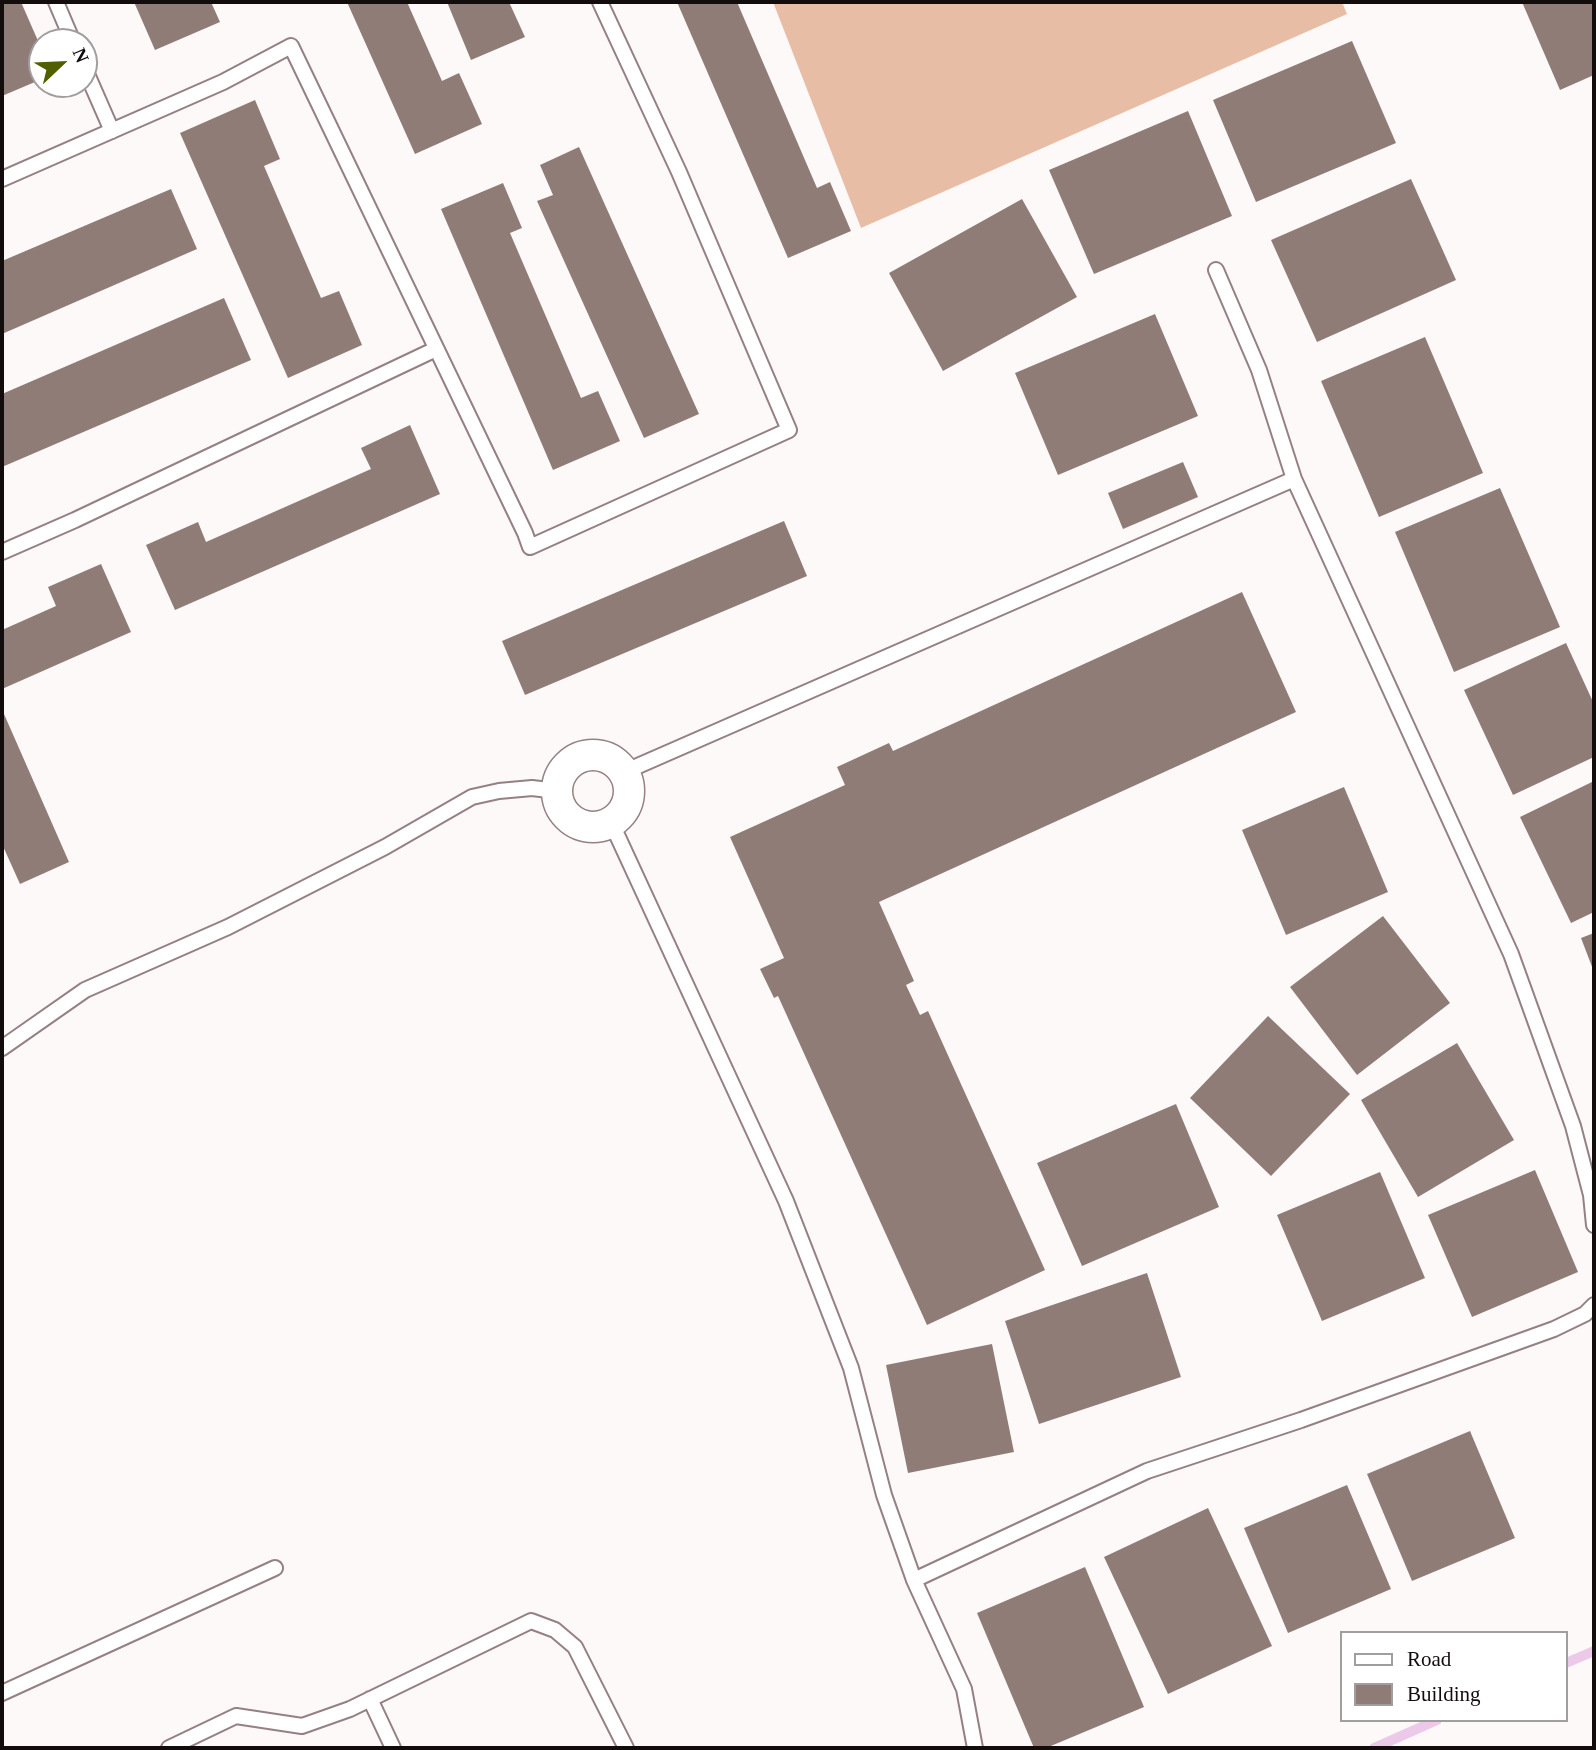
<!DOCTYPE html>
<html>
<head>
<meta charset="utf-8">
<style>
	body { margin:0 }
	#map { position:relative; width:1596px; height:1750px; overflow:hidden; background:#fdf9f9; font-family:Georgia,serif }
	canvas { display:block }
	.frame { position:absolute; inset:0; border:4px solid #130c0d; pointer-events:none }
	.legend { position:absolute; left:1340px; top:1631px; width:228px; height:91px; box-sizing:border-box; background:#fff; border:2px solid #a19e9e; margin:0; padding:9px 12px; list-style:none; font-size:21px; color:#130c0d }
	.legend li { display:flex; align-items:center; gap:14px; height:35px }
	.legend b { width:35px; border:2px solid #a19e9e }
	.north { position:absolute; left:28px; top:28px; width:70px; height:70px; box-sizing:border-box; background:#fff; border:2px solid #a19e9e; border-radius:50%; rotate:67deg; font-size:19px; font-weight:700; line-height:28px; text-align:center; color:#130c0d }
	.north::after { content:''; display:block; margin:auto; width:24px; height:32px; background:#525f00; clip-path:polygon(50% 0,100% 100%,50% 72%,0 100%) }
</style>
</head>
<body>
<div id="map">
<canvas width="1596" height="1750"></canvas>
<div class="frame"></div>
<ul class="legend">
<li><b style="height:9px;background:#fff"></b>Road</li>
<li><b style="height:19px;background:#8f7c77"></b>Building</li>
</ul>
<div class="north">N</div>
</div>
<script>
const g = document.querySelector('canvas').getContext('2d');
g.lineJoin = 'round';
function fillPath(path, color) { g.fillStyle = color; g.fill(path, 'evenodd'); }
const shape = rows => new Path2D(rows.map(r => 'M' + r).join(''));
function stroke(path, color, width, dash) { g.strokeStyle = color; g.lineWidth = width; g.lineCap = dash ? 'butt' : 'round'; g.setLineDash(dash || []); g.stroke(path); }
fillPath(shape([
	[773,2,1342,2,1347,14,861,228]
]), '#e7bea5');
stroke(shape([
	[1566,1663,1594,1651],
	[1374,1748,1437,1720]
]), '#ecc9e9', 10);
fillPath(shape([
	[2,2,21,2,42,50,42,79,2,96],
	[134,2,211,2,220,22,155,50],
	[347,2,407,2,442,81,459,73,482,124,415,154],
	[447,2,509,2,525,37,471,60],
	[677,2,737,2,817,188,830,182,851,231,788,258],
	[1522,2,1594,2,1594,75,1560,90],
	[1352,41,1396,143,1256,202,1213,100],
	[255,100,280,159,264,166,321,298,339,291,362,345,288,378,180,133],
	[1188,111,1232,216,1094,274,1049,170],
	[579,147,699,414,644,438,537,201,553,195,540,165],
	[1411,179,1456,280,1317,342,1271,240],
	[503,183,522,228,510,233,581,398,598,391,620,441,553,470,441,209],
	[171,189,197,249,2,334,2,261],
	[1022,199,1077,297,943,371,889,273],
	[224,298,251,360,2,467,2,394],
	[1155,314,1198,416,1058,475,1015,373],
	[1425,337,1483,473,1379,517,1321,381],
	[410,425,440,494,175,610,146,545,198,522,206,542,371,469,361,448],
	[1183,462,1198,497,1123,529,1108,493],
	[1500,488,1560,627,1454,672,1395,532],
	[784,521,807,576,525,695,502,641],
	[101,564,131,632,2,689,2,630,56,606,48,587],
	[1242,592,1296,712,879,902,914,981,906,985,920,1015,928,1011,1045,1270,927,1325,778,996,774,998,760,969,784,958,730,837,845,785,837,767,889,743,893,751],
	[1566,643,1594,704,1594,757,1513,795,1464,690],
	[4,714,69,862,20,884,2,844,2,715],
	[1594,781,1594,912,1571,923,1520,817],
	[1344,787,1388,892,1286,935,1242,830],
	[1383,916,1450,1003,1357,1075,1290,987],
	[1594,933,1594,972,1581,938],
	[1268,1016,1350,1094,1271,1176,1190,1098],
	[1457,1043,1514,1140,1418,1197,1361,1100],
	[1176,1104,1219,1207,1082,1266,1037,1163],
	[1535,1170,1578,1272,1472,1317,1428,1215],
	[1380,1172,1425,1278,1322,1321,1277,1215],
	[1147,1273,1181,1377,1039,1424,1005,1321],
	[992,1344,1014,1452,908,1473,886,1365],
	[1470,1431,1515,1538,1412,1581,1367,1474],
	[1347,1485,1391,1589,1288,1633,1244,1528],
	[1208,1508,1272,1646,1168,1694,1104,1557],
	[1085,1567,1144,1707,1046,1748,1034,1748,977,1613]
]), '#8f7c77');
const service = shape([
	[56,2,73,42],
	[84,67,112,131],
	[2,179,223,82,291,46,525,533,530,547,789,430,679,172,600,2],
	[1216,270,1259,370,1294,479,1511,954,1573,1126,1591,1195,1594,1225],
	[2,552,75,520,436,349],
	[624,772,1294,479],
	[611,822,786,1201,851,1368,884,1495,914,1580,964,1689,975,1748],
	[2,1048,85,990,228,927,385,847,472,797,499,791,532,788,557,791],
	[914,1580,1147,1471,1301,1420,1554,1329,1585,1314,1594,1305],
	[2,1693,275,1568],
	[370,1699,393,1748],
	[169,1748,236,1716,302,1726,350,1709,531,1621,555,1630,575,1647,626,1748]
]);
const minor = shape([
	'557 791a36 36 0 1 1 72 0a36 36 0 1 1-72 0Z'
]);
stroke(service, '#958183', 18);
stroke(minor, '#958183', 33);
stroke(service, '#fff', 14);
stroke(minor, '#fff', 30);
</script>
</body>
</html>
